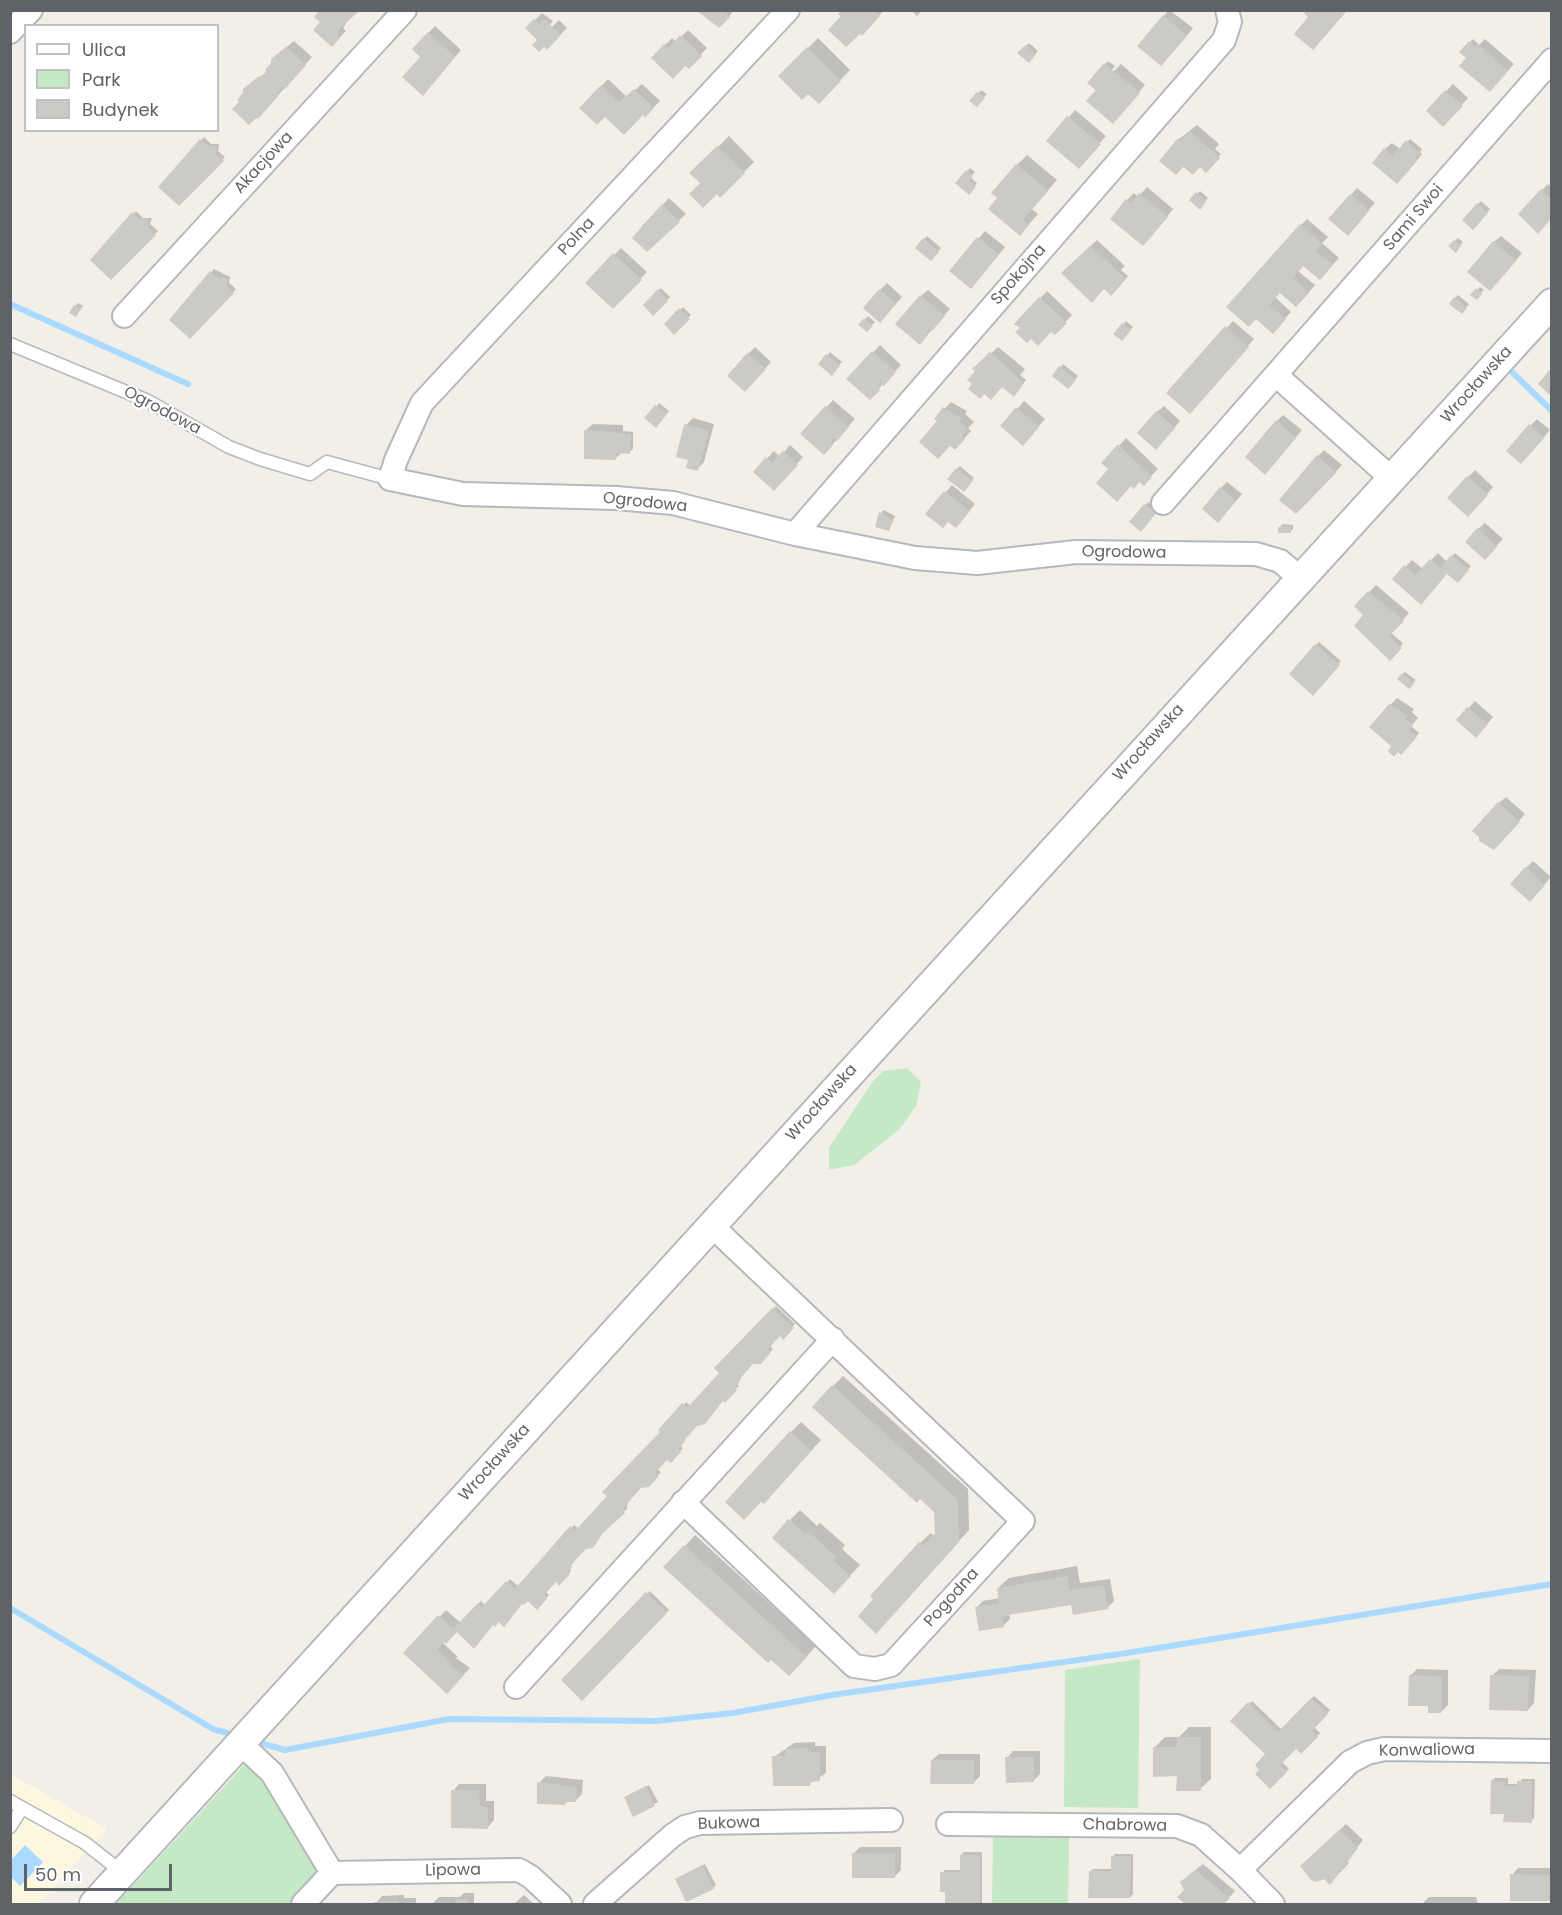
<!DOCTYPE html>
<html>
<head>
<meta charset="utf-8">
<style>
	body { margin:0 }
	#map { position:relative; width:1562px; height:1915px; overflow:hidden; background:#f1efe8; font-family:Poppins,sans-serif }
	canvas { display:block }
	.frame { position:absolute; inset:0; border:12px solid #5f6368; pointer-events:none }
	.legend { position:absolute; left:24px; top:24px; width:195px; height:108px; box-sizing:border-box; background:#fff; border:2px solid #bfc1c3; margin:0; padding:8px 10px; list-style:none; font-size:18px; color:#5f6368 }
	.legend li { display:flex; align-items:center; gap:12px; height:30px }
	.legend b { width:30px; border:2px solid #bfc1c3 }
	.scale { position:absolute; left:24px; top:1864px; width:148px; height:27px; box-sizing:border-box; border:3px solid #5f6368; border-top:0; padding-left:8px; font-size:18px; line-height:21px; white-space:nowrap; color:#5f6368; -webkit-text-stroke:4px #fff; paint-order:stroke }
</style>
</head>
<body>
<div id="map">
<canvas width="1562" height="1915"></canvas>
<div class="frame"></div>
<ul class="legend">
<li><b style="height:8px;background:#fff"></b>Ulica</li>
<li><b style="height:16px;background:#c5e8c5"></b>Park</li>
<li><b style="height:16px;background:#cccac5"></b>Budynek</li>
</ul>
<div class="scale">50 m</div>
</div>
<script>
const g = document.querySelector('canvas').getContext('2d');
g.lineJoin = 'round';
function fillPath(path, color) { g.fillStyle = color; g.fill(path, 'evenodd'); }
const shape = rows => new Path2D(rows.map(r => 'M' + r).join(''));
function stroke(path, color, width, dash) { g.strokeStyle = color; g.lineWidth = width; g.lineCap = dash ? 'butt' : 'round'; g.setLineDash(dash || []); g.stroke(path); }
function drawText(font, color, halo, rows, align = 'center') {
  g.font = font + ' Poppins,sans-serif'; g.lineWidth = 4.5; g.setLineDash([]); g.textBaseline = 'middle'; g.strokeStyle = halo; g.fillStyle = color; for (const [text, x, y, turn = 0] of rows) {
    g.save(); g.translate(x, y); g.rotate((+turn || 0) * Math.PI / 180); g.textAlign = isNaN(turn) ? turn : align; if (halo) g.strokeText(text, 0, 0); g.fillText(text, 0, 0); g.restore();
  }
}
fillPath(shape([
	[10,1774,107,1829,39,1904,11,1904]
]), '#fef7e0');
fillPath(shape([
	[907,1068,921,1082,916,1106,900,1129,854,1165,829,1170,829,1148,873,1081,883,1071],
	[1140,1659,1138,1808,1064,1807,1065,1670],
	[246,1763,264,1780,321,1869,290,1904,116,1904],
	[993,1837,1069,1837,1068,1904,992,1904]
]), '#c5e8c5');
fillPath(shape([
	[25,1845,43,1862,20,1886,11,1877,11,1860]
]), '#aadaff');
fillPath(shape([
	[322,10,358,10,349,18,343,28,346,31,332,45,323,22],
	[699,10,729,10,732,13,719,26],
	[846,10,884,10,862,34],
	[911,10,922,10,917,16],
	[1169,10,1193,28,1168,58,1164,16],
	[542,13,553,21,548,27,550,29,559,20,567,28,547,48,527,28],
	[435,26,461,50,423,94,423,57,414,49],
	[688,30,707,48,689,67,685,64,653,58,672,38,676,42],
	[818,38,850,70,819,102,808,91,780,76],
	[1473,39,1479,45,1485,39,1514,64,1496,84,1473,52,1461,52],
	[294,41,312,57,264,111,241,102,249,86,265,73,273,64,272,59],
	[1029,43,1038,51,1029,61,1019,53],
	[1108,61,1115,66,1111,71,1113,72,1121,64,1145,85,1120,115,1089,83],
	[608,79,627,97,642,84,660,101,645,116,643,113,606,114,581,108],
	[1453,84,1468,98,1443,125,1428,111],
	[981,90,987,94,980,102,972,101],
	[1075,110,1106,136,1085,160,1048,141],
	[1197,125,1219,144,1215,149,1221,154,1206,171,1200,165,1183,165,1179,139],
	[729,136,754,162,720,196,692,173],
	[204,137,211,144,219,144,218,151,225,157,179,204,160,187],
	[1410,139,1422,149,1420,152,1422,154,1404,176,1385,149,1392,143,1400,149],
	[1027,155,1057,180,1032,209,1038,214,1020,234,999,198,1017,165],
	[970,168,975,172,970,177,977,183,969,193,957,183],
	[1548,184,1552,187,1552,218,1538,232,1542,190],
	[1147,187,1173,209,1150,238,1127,200,1134,193,1138,197],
	[1357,188,1375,203,1354,227,1351,195],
	[1200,191,1208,198,1200,208,1191,200],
	[669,198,686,214,647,250,642,226],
	[1481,201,1490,209,1473,228,1464,220],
	[136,211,143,218,152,218,150,224,158,231,111,278,92,260],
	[1307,219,1328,237,1322,243,1339,258,1326,272,1304,264,1298,271,1315,285,1303,299,1280,291,1275,297,1291,312,1279,325,1257,318,1301,225],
	[985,231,1005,247,978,280,951,271],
	[927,236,941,248,931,259,917,247],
	[1501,236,1522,253,1497,283,1494,242],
	[1458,238,1463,242,1456,251,1450,246],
	[1097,240,1125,266,1121,270,1128,276,1111,294,1108,283,1063,273],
	[621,248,647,272,613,307,588,283],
	[214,269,230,277,229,283,236,289,190,337,171,319],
	[887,283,902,297,887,314,880,290],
	[1480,287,1484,290,1476,298,1472,295],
	[661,288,670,297,653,314,645,305],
	[928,290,950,309,920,343,921,296],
	[1047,291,1072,315,1055,333,1052,330,1022,328,1017,324],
	[1458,295,1469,304,1464,310,1455,298],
	[78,303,83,306,76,315,75,306],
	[683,307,691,315,674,333,666,324],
	[868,316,875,322,867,330,861,325],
	[1126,321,1133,327,1122,339,1115,334],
	[1233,321,1254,339,1196,405,1168,393],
	[880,345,901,365,870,398,849,379],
	[755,347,771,362,752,383,748,354],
	[998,347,1025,369,1020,375,1026,380,1017,392,1003,385,974,384,981,363],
	[830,352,842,362,832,374,820,364],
	[1063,364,1078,376,1068,387,1054,376],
	[833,400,855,419,831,446,802,434],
	[1024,401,1045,419,1029,437,1002,426],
	[951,402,967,411,965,414,974,422,968,428,971,431,962,441,939,421,945,408],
	[659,403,669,411,659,423,646,418],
	[1164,406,1180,421,1163,441,1157,412],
	[1283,415,1302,430,1272,466,1277,421],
	[693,418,714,424,704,462,697,469,690,459,686,425],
	[1537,419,1550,430,1528,456,1530,426],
	[593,424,623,425,623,431,633,432,633,449,630,452,622,452,615,459,586,430],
	[1126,438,1158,469,1150,477,1110,469,1104,463],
	[790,445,803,457,781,482,755,472,774,451,780,457],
	[1324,450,1342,465,1305,505,1318,456],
	[960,466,974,478,967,488,957,469],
	[1475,470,1493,487,1475,508,1449,497],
	[1227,482,1242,494,1225,514,1221,488],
	[952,485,975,504,962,520,948,521,928,513],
	[1148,502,1158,510,1144,528,1131,522],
	[884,510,895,516,889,530,881,513],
	[1485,523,1503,539,1485,558,1478,529],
	[1283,524,1293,525,1293,529,1290,532,1280,527],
	[1438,553,1447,562,1455,553,1471,566,1458,581,1448,572,1394,579,1412,560,1423,569],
	[1376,585,1409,613,1391,633,1403,643,1393,656,1365,615,1356,606],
	[1319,642,1341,661,1313,693,1291,674],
	[1405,672,1416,680,1409,687,1399,678],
	[1397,698,1414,709,1412,712,1418,718,1411,726,1419,733,1401,753,1394,747,1390,705],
	[1475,701,1493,717,1483,729,1458,720],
	[1506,797,1525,814,1501,842,1499,803],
	[1533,861,1551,877,1537,893,1526,868],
	[776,1306,795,1324,783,1337,780,1334,769,1345,773,1349,760,1362,753,1363,739,1377,741,1379,737,1384,739,1386,697,1424,683,1439,685,1441,680,1446,683,1448,671,1461,667,1458,657,1469,661,1472,648,1485,641,1487,628,1500,627,1509,586,1547,569,1568,571,1571,559,1584,556,1580,546,1592,549,1595,540,1605,528,1599,499,1620,457,1630,443,1643,458,1657,456,1658,470,1668,447,1692,406,1653,446,1610,461,1623,481,1601,486,1606,510,1579,519,1587,574,1525,579,1529,662,1431,660,1430,686,1402,691,1406,721,1373,716,1368],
	[843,1376,968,1489,969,1530,887,1621,920,1543,931,1533,934,1537,937,1533,936,1511,833,1386],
	[801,1422,821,1440,774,1492,791,1432],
	[800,1510,817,1526,820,1523,845,1545,842,1549,860,1565,844,1582,790,1520],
	[695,1535,816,1646,800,1664,685,1546],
	[1077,1566,1080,1583,1110,1579,1114,1601,1107,1608,1072,1601,1009,1614,1010,1619,1003,1626,976,1608,983,1601,1000,1598,998,1588,1009,1578],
	[650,1591,669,1610,582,1699,563,1680],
	[1417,1669,1448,1670,1448,1705,1441,1712,1430,1704,1410,1676],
	[1499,1669,1536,1670,1534,1703,1528,1710,1492,1676],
	[1314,1696,1330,1710,1314,1727,1320,1733,1301,1752,1296,1747,1282,1762,1289,1769,1270,1787,1267,1754,1232,1721,1252,1701,1282,1730],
	[1189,1727,1211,1727,1211,1779,1200,1789,1178,1774,1155,1747,1165,1737,1179,1737],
	[815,1742,815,1746,826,1746,826,1773,809,1784,774,1757,794,1743],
	[1013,1751,1040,1751,1040,1774,1033,1781,1007,1758],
	[939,1754,980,1754,980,1776,973,1783,932,1760],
	[546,1776,583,1780,582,1794,575,1801,568,1800,565,1804,539,1783],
	[1495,1778,1508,1778,1508,1784,1519,1784,1522,1779,1535,1779,1534,1818,1531,1821,1505,1813,1492,1781],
	[459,1784,486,1784,486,1801,494,1801,494,1820,488,1827,453,1791],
	[649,1785,658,1802,634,1815,626,1797],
	[1346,1824,1363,1840,1346,1861,1349,1863,1330,1883,1302,1866],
	[860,1847,901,1847,901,1870,894,1877,853,1854],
	[964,1852,982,1852,982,1904,946,1904,947,1891,942,1873,945,1870,961,1870,961,1855],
	[1115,1854,1133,1854,1133,1894,1130,1897,1090,1872,1093,1869,1112,1869,1112,1857],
	[705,1864,716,1885,713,1888,677,1879],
	[1203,1864,1235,1891,1223,1904,1185,1904,1179,1897,1186,1890,1189,1875],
	[1518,1868,1552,1868,1552,1900,1511,1899,1512,1875],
	[464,1893,474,1893,474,1904,432,1904,439,1897,460,1897],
	[404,1895,404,1898,416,1898,416,1904,375,1904,382,1896],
	[524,1895,534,1904,514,1904],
	[1429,1897,1476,1897,1478,1904,1422,1904]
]), '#0003');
stroke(shape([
	[10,304,188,384],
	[1513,373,1552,411],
	[10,1608,213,1729,227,1733],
	[264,1744,285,1750,449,1719,656,1721,733,1713,832,1695,1127,1653,1552,1584]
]), '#aadaff', 6);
fillPath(shape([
	[320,10,358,12,340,28,337,35,340,38,332,47,313,30,320,22,314,17],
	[696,10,723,10,730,17,719,28],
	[842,10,874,10,880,16,862,36,860,34,846,47,828,30,841,16,838,14],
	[1301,10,1344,10,1346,12,1313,50,1294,34,1308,17],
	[1163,15,1187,36,1161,66,1137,46],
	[534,19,539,24,544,19,561,35,547,50,544,47,539,52,532,45,537,40,525,28],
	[428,32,455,57,423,96,402,77,420,57,412,49],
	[680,35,702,56,689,69,685,66,673,79,651,58,664,44,668,48],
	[1469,41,1476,47,1478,44,1508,71,1490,92,1459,66,1466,58,1459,52],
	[1025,45,1036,54,1029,63,1017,53],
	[286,47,306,65,285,89,283,87,277,93,279,95,258,119,256,118,249,125,232,109,239,102,237,100,243,93,243,89,259,76,261,78,266,72,265,70,271,63,271,59],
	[807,47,841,81,819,104,808,94,802,100,778,76],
	[1104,63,1140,93,1113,124,1086,101,1096,90,1087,83],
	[601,85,619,102,634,89,654,108,645,118,643,115,624,135,605,117,597,125,579,108],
	[1445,90,1463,106,1443,127,1426,111],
	[977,92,985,98,977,107,969,101],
	[1067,116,1101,144,1079,169,1046,141],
	[1190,131,1220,158,1206,173,1200,167,1193,175,1183,167,1176,175,1159,161,1178,138,1181,141],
	[200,139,208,146,214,145,217,148,216,154,224,161,179,206,158,187],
	[1406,140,1420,153,1415,159,1417,161,1397,184,1372,163,1384,148,1393,156],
	[717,146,745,173,720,198,717,194,703,208,689,194,700,183,689,173],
	[1016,164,1048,191,1023,220,1029,225,1020,236,988,209,997,198,991,193],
	[966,170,973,176,969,181,976,187,969,195,955,183],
	[1541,189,1551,199,1551,219,1538,234,1518,214],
	[1196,192,1206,202,1200,210,1189,200],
	[1139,193,1168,217,1143,246,1110,219,1126,199,1131,203],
	[1350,194,1369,211,1348,236,1328,219],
	[1477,203,1488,213,1473,230,1462,220],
	[662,204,680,222,647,252,632,238],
	[132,212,140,220,146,218,149,222,148,228,156,235,111,280,90,260],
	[1300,224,1322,244,1316,251,1333,265,1320,280,1303,266,1293,278,1309,293,1296,307,1280,293,1269,305,1286,319,1273,334,1256,319,1249,327,1226,307],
	[977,237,999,254,971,289,949,271],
	[923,238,939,252,931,261,915,248],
	[1454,240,1461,246,1456,253,1448,246],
	[1493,241,1516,261,1490,291,1467,272],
	[1090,246,1126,279,1111,296,1104,289,1092,303,1061,273],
	[613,253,642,280,613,309,585,283],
	[210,271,218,278,224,277,228,280,226,286,234,293,190,339,169,320],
	[1476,288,1482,294,1477,300,1470,295],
	[658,289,668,301,653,316,643,305],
	[879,289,896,304,880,323,863,308],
	[920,295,945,316,932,331,930,329,926,333,928,335,920,345,895,324],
	[1039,297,1067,323,1055,335,1051,332,1038,346,1031,339,1027,343,1015,332,1020,328,1014,324],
	[1454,297,1467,308,1462,314,1449,304],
	[74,305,81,309,76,317,69,313],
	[679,308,690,319,674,335,664,324],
	[864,318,873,326,867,332,858,325],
	[1122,323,1131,330,1122,341,1113,334],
	[1225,326,1249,347,1190,414,1166,393],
	[872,351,896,372,884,386,881,384,878,388,880,390,870,400,846,379],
	[990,352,1024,383,1014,397,1002,387,991,400,984,394,980,399,968,389,972,384,967,380,975,371,972,369],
	[747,353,766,369,745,392,727,376],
	[826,354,840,365,832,376,818,364],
	[1059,366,1076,380,1068,389,1052,376],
	[1551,368,1551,396,1538,384],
	[655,405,667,414,656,428,644,418],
	[825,406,849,427,837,441,834,438,831,443,833,445,824,455,800,434],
	[943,407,962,419,959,421,968,429,962,436,965,439,955,450,950,446,938,459,919,442,937,421,934,419],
	[1016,407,1039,427,1023,446,1000,426],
	[1156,411,1175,428,1156,450,1137,433],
	[1276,420,1296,438,1265,475,1245,457],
	[684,424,709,431,698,471,686,468,688,460,676,457],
	[1529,424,1544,438,1521,464,1506,451],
	[584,430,631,434,630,454,616,453,616,460,584,459],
	[1118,444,1152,477,1144,486,1139,482,1134,489,1131,486,1117,502,1096,483,1108,469,1101,463],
	[783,451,798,465,774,491,753,472,766,457,772,463],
	[1317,455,1336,473,1296,514,1279,500],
	[956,468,973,481,964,492,947,479],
	[1467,476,1488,495,1468,517,1447,498],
	[1220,487,1236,501,1218,523,1202,509],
	[944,491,970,511,956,528,948,522,943,528,925,514],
	[1144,504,1156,513,1141,532,1129,522],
	[879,512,893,520,889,531,875,527],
	[1278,527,1291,527,1291,533,1278,533],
	[1477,528,1497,547,1485,560,1465,542],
	[1451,555,1469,570,1458,583,1447,574,1421,605,1392,579,1404,565,1415,575,1430,559,1440,568],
	[1368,591,1404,621,1389,636,1402,648,1390,661,1354,626,1363,615,1354,606],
	[1315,644,1340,665,1313,696,1289,674],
	[1402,673,1414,684,1409,689,1397,679],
	[1389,704,1408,716,1406,719,1413,725,1409,730,1417,737,1401,755,1398,752,1394,757,1388,751,1391,746,1369,727],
	[1467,707,1488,724,1476,738,1456,720],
	[1498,802,1520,822,1494,850,1479,841,1479,837,1472,831],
	[1525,867,1545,885,1530,902,1510,884],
	[772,1308,794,1328,783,1340,780,1336,768,1349,771,1352,761,1364,753,1364,738,1381,739,1383,735,1388,737,1390,725,1403,723,1401,705,1424,697,1426,682,1443,683,1444,679,1449,681,1452,671,1463,667,1460,655,1473,659,1476,649,1487,641,1488,626,1505,623,1511,625,1513,603,1533,593,1548,586,1549,570,1565,572,1567,567,1572,570,1574,559,1586,556,1582,544,1595,547,1599,537,1610,528,1601,524,1605,522,1604,504,1627,499,1622,495,1627,493,1625,474,1649,457,1632,446,1644,444,1642,437,1650,452,1664,451,1666,464,1675,447,1694,403,1653,438,1615,453,1629,478,1603,482,1607,506,1581,515,1589,570,1526,575,1531,607,1496,602,1492,660,1432,658,1430,682,1403,687,1408,719,1373,714,1368],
	[832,1385,958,1500,959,1542,876,1634,858,1616,873,1599,870,1596,919,1542,923,1546,935,1533,934,1512,920,1499,917,1503,812,1407],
	[790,1431,811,1451,764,1504,761,1502,744,1520,725,1502],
	[788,1519,806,1535,809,1532,836,1557,833,1560,851,1576,834,1594,772,1538],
	[684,1545,807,1657,789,1676,771,1660,768,1663,663,1567],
	[1067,1576,1069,1590,1104,1585,1108,1609,1073,1615,1071,1605,1002,1616,1004,1627,979,1631,975,1607,999,1603,997,1588],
	[646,1592,667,1613,582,1701,561,1680],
	[1409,1675,1442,1676,1441,1713,1428,1713,1428,1706,1408,1706],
	[1490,1675,1529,1676,1528,1711,1489,1710],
	[1311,1698,1328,1714,1312,1731,1318,1737,1301,1754,1296,1749,1280,1765,1287,1772,1270,1789,1255,1774,1259,1770,1255,1765,1265,1754,1230,1721,1248,1702,1278,1732],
	[1177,1737,1201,1737,1201,1791,1176,1791,1177,1776,1153,1777,1153,1747,1177,1747],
	[808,1748,808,1752,820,1752,820,1781,810,1782,810,1786,773,1786,772,1756,785,1756,785,1749],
	[1005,1757,1034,1757,1034,1782,1006,1783],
	[931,1760,974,1760,974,1784,930,1784],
	[1491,1780,1505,1781,1505,1786,1517,1786,1517,1781,1532,1781,1532,1823,1503,1822,1504,1814,1490,1814],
	[537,1782,577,1787,576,1802,566,1802,565,1805,537,1804],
	[646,1786,655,1806,633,1817,624,1797],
	[451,1790,479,1790,480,1807,488,1807,488,1829,451,1828],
	[1339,1830,1358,1848,1330,1885,1324,1879,1316,1882,1311,1880,1300,1866],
	[852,1853,895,1854,895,1878,852,1878],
	[960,1855,980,1855,980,1904,945,1904,945,1892,940,1892,940,1872,960,1872],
	[1111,1856,1131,1856,1130,1898,1088,1898,1089,1871,1111,1871],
	[702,1865,714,1889,686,1902,675,1879],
	[1195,1870,1230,1898,1224,1904,1185,1904,1177,1897,1184,1890,1180,1882],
	[1510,1874,1551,1875,1551,1901,1510,1901],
	[467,1899,468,1904,455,1904,455,1900],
	[398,1901,398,1904,373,1904,373,1902]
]), '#cccac5');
const service = shape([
	[10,344,148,401,229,447,260,459,310,474,327,462,390,479],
	[10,1801,85,1843,123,1873],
	[10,1827,22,1808]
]);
const minor = shape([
	[788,10,422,403,396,460,390,479,463,494,616,498,673,503,795,534,915,558,977,563,1076,552,1256,554,1280,561,1300,578],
	[10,32,31,10],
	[124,316,405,10],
	[1276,375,1391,478],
	[1163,503,1552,60],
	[795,534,1224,40,1230,22,1227,10],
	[683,1502,854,1666,875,1669,891,1665,1023,1521,711,1225],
	[516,1687,833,1339],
	[240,1743,272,1773,332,1873],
	[948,1824,1177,1826,1201,1835,1240,1870,1273,1904],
	[1240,1870,1350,1762,1367,1753,1384,1749,1552,1751],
	[303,1904,332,1873,519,1870,531,1877,560,1904],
	[595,1904,673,1835,685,1827,700,1823,891,1820]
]);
const tertiary = shape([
	[94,1904,1552,303]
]);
stroke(service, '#b5b8bc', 15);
stroke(minor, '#b5b8bc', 26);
stroke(tertiary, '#b5b8bc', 32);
stroke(service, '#fff', 12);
stroke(minor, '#fff', 22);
stroke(tertiary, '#fff', 28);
drawText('16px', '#5f6368', '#fff', [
	["Akacjowa",264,163,-47],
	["Sami Swoi",1414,218,-49],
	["Polna",577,237,-47],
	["Spokojna",1019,275,-49],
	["Wrocławska",1477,385,-48],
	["Ogrodowa",162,411,28],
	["Ogrodowa",645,503,6],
	["Ogrodowa",1124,553,1],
	["Wrocławska",1149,743,-48],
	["Wrocławska",822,1103,-48],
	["Wrocławska",495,1463,-48],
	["Pogodna",952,1598,-48],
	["Konwaliowa",1427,1751,-1],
	["Bukowa",729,1824,-2],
	["Chabrowa",1125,1826,1],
	["Lipowa",453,1871,-1]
]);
</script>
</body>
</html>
